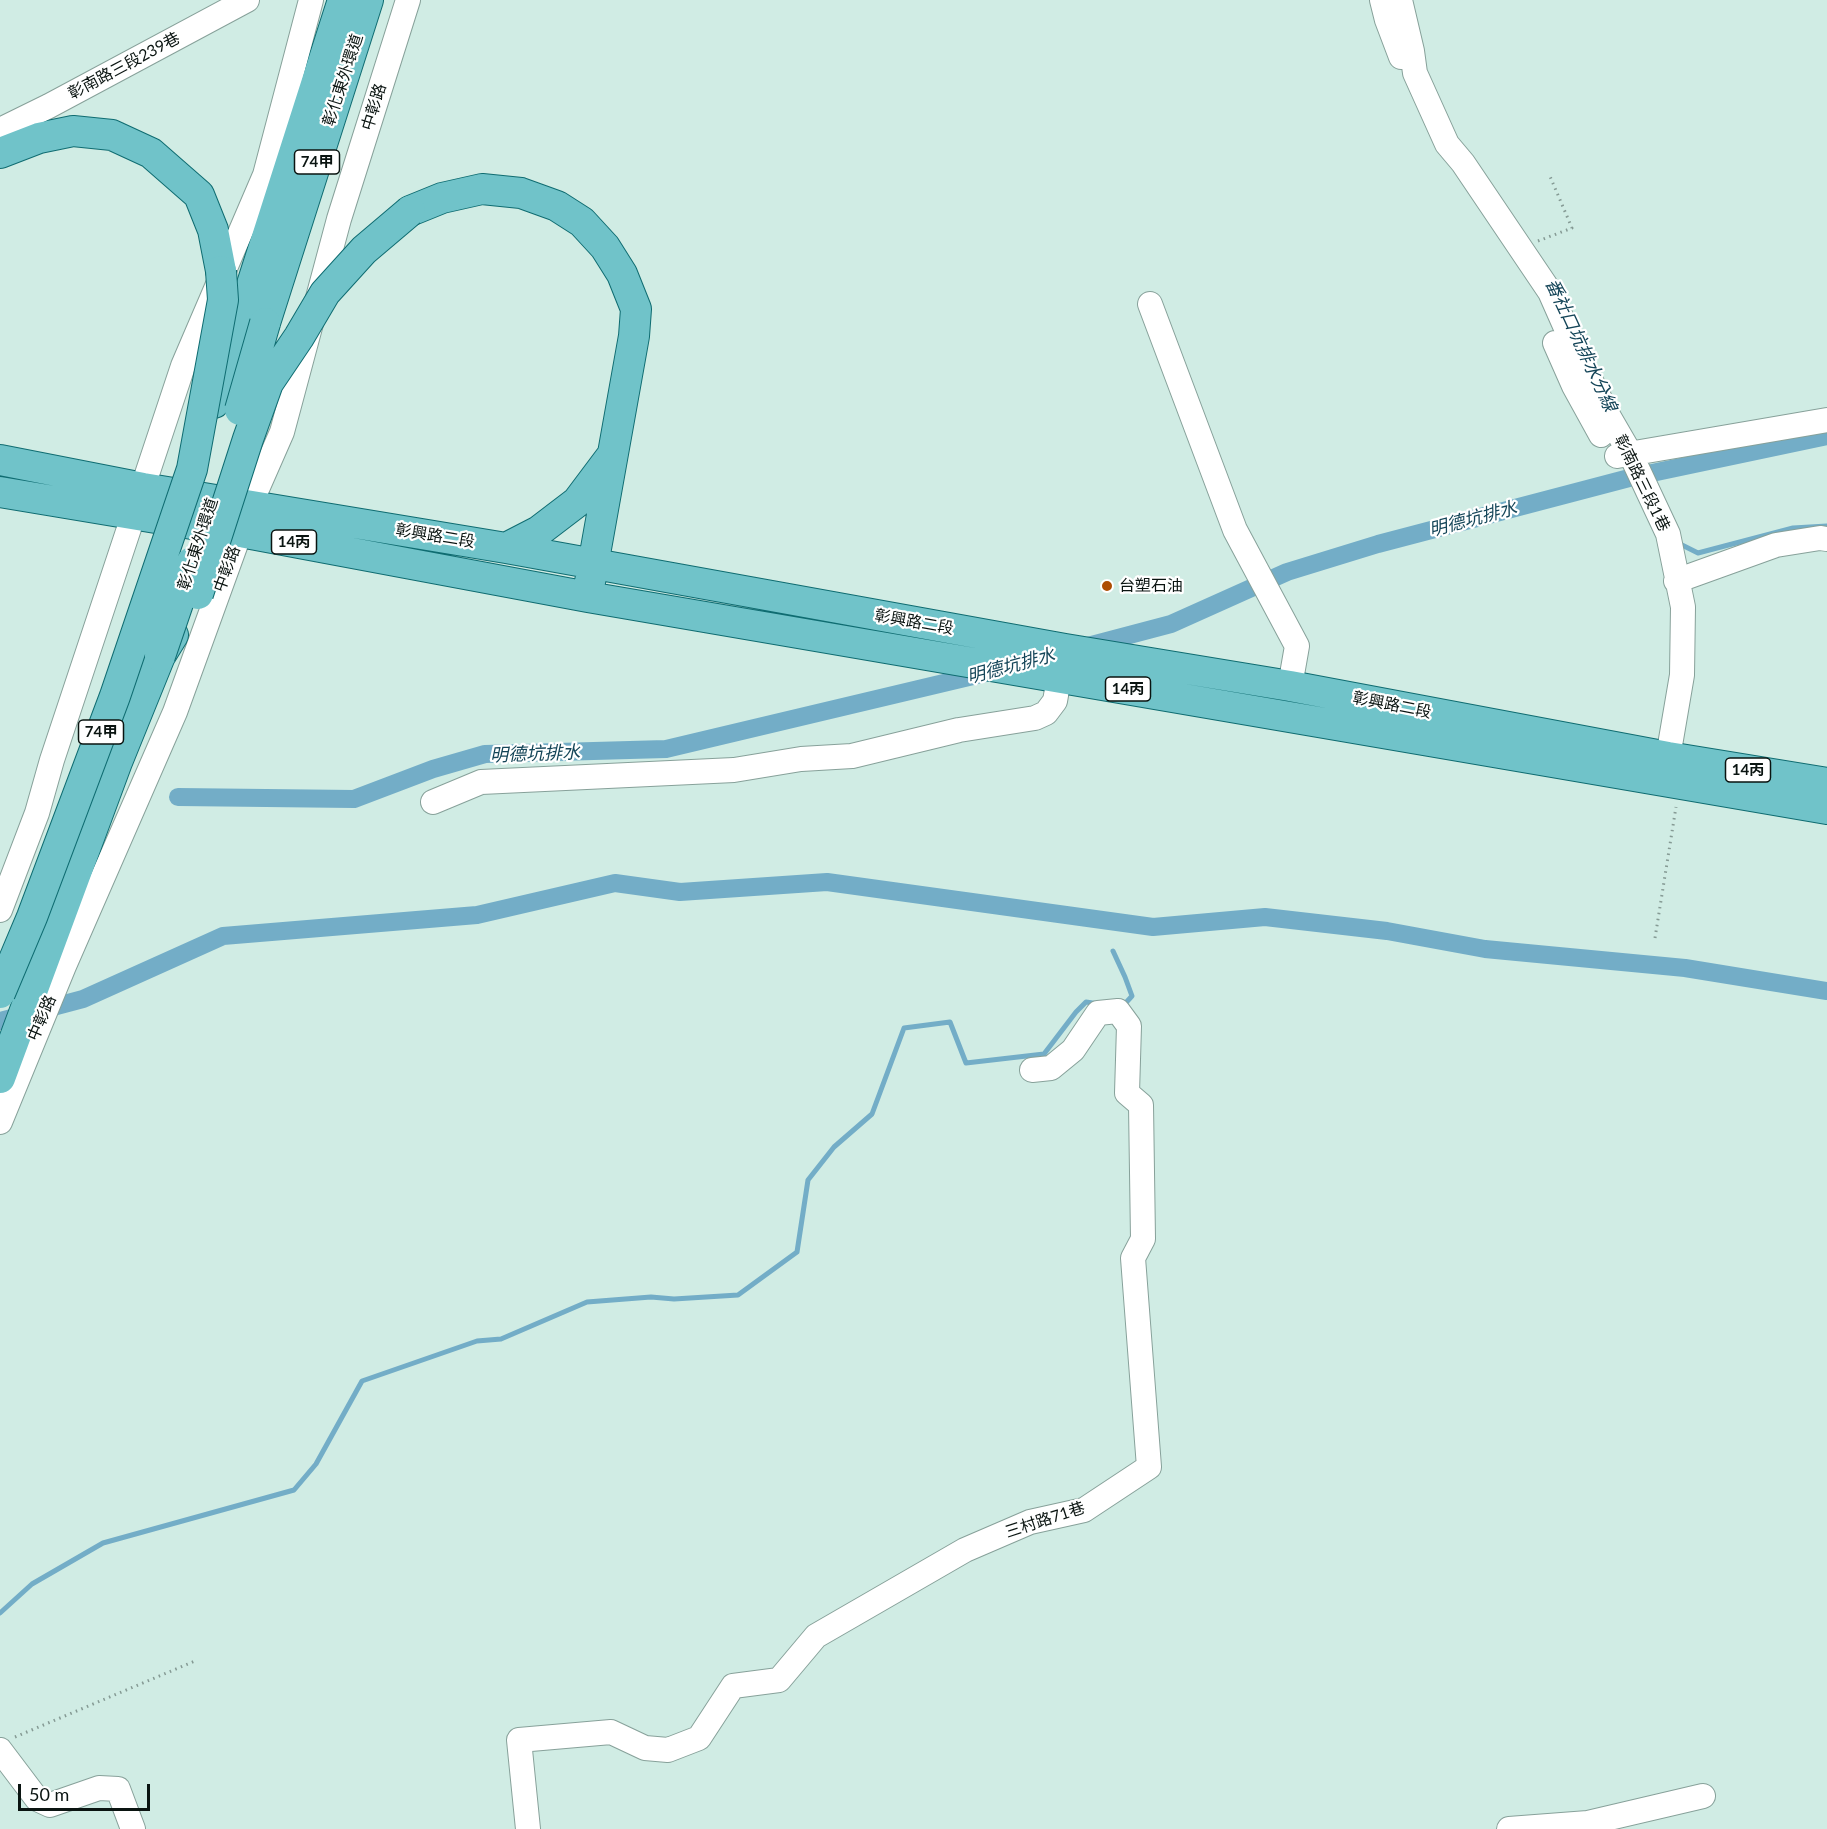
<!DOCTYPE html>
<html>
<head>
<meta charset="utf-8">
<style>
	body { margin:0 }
	#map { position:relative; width:1827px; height:1829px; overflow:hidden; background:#d0ece4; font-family:Lato,sans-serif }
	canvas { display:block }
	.scale { position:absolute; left:18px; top:1784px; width:132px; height:27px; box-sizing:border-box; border:3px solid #0a1411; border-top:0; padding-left:8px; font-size:18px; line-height:21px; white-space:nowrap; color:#0a1411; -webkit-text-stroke:4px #fff; paint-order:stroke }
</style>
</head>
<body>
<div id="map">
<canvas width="1827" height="1829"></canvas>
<div class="scale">50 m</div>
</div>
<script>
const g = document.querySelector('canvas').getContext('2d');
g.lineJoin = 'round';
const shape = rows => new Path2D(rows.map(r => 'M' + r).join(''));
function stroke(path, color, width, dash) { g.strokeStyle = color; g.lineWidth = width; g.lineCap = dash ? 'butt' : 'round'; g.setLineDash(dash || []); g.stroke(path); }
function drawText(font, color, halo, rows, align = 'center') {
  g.font = font + ' Lato,"Noto Sans TC",sans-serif'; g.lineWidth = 4.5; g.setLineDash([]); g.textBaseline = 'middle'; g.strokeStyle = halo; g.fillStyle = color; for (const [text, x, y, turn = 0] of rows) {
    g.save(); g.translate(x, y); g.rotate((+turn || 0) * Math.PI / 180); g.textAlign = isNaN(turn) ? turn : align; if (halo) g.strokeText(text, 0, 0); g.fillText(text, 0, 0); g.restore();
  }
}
stroke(shape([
	[1678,543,1698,553,1793,528,1827,526],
	[1113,951,1125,977,1132,996,1122,1007],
	[0,1613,32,1584,103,1543,294,1490,316,1464,362,1381,477,1341,501,1339,587,1302,651,1297,674,1299,738,1295,797,1252,808,1180,834,1147,872,1114,904,1028,950,1022,966,1063,1044,1054,1076,1012,1086,1002,1099,1004]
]), '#73adc7', 5);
stroke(shape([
	[1084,647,1171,624,1287,572,1378,544,1633,477,1827,436],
	[178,797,354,799,433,769,485,754,666,749,990,672],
	[0,1021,83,999,223,936,477,915,615,883,680,892,827,882,1153,927,1265,917,1387,931,1485,949,1685,968,1827,991]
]), '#73adc7', 18);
const minor = shape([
	[1382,0,1387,20,1401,57],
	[1400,0,1412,51,1415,73,1447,144,1463,163,1550,292,1577,353,1609,417,1631,455,1668,534,1683,607,1682,675,1668,757,1669,773],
	[0,130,49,106,247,0],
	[1150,304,1235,530,1297,646,1290,686],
	[1555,343,1574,386,1601,435],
	[1617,456,1827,420],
	[1676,581,1776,545,1820,538,1827,539],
	[433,802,481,782,734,770,801,759,852,756,959,730,1035,718,1046,713,1055,701,1062,661],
	[0,910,37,813,52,760,183,366,265,175,311,0],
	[0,1122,64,966,175,712,250,505,282,432,339,219,408,0],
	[0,1750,37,1799,50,1805,99,1788,118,1789,133,1829],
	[528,1829,519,1740,611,1732,645,1748,668,1750,699,1738,733,1686,779,1680,816,1636,965,1550,1030,1522,1084,1510,1149,1467,1133,1258,1143,1239,1141,1105,1127,1093,1129,1026,1118,1011,1098,1013,1073,1050,1051,1068,1032,1070],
	[1509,1829,1588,1823,1703,1796]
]);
const major = shape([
	[0,153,39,138,73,131,112,135,151,153,199,195,213,230,221,271],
	[410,211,442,198,482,189,521,193,557,206,582,222,605,247,622,274,636,309,634,336,590,582],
	[265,323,368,0],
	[214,403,343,0],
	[0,460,143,488,506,548,1065,649,1290,686,1668,757,1827,783],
	[0,492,240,532,588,597,1827,809],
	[506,548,539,531,577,502,610,458],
	[0,1078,117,762,160,656,173,635]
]);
stroke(minor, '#87a19a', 26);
stroke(major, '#0f6c71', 32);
stroke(shape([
	[1538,241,1572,228,1549,174],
	[1655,938,1676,807],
	[15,1737,195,1661]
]), '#859a94', 3, [1.5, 4.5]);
stroke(minor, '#fff', 24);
stroke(major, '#70c3c9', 30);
const majorBridge = shape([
	[240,410,265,323],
	[198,594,248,439,268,383,299,337,325,293,364,250,410,211],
	[160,656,192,562],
	[0,993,32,917,115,696,192,469,223,300,221,271]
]);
stroke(majorBridge, '#0f6c71', 32, []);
stroke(majorBridge, '#70c3c9', 30);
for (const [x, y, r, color] of [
	[1107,586,6,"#ad4d02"]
]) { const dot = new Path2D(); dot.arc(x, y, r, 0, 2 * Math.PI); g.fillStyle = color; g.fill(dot); stroke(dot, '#fff', 2); }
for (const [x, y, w] of [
	[317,162,45],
	[294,542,45],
	[1128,689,45],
	[101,732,45],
	[1748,770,45]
]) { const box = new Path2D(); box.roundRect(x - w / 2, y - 12, w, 24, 4.5); g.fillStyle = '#fff'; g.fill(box); stroke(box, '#0a1411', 1.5); }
drawText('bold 15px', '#0a1411', null, [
	["74甲",317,162],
	["14丙",294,542],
	["14丙",1128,689],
	["74甲",101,732],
	["14丙",1748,770]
]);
drawText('16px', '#0a1411', '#fff', [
	["彰南路三段239巷",124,66,-28],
	["彰化東外環道",343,80,-72],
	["中彰路",374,107,-73],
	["彰南路三段1巷",1642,483,64],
	["彰興路二段",435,536,9],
	["彰化東外環道",198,544,-72],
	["中彰路",227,569,-70],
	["彰興路二段",914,622,10],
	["彰興路二段",1392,705,11],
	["中彰路",42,1018,-67],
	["三村路71巷",1045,1520,-18]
]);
drawText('16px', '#0a1411', '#fff', [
	["台塑石油",1119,586]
], 'left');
drawText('italic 18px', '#144558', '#fff', [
	["番社口坑排水分線",1581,345,65],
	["明德坑排水",1473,519,-15],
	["明德坑排水",1011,666,-15],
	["明德坑排水",535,754,-2]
]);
</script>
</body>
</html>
